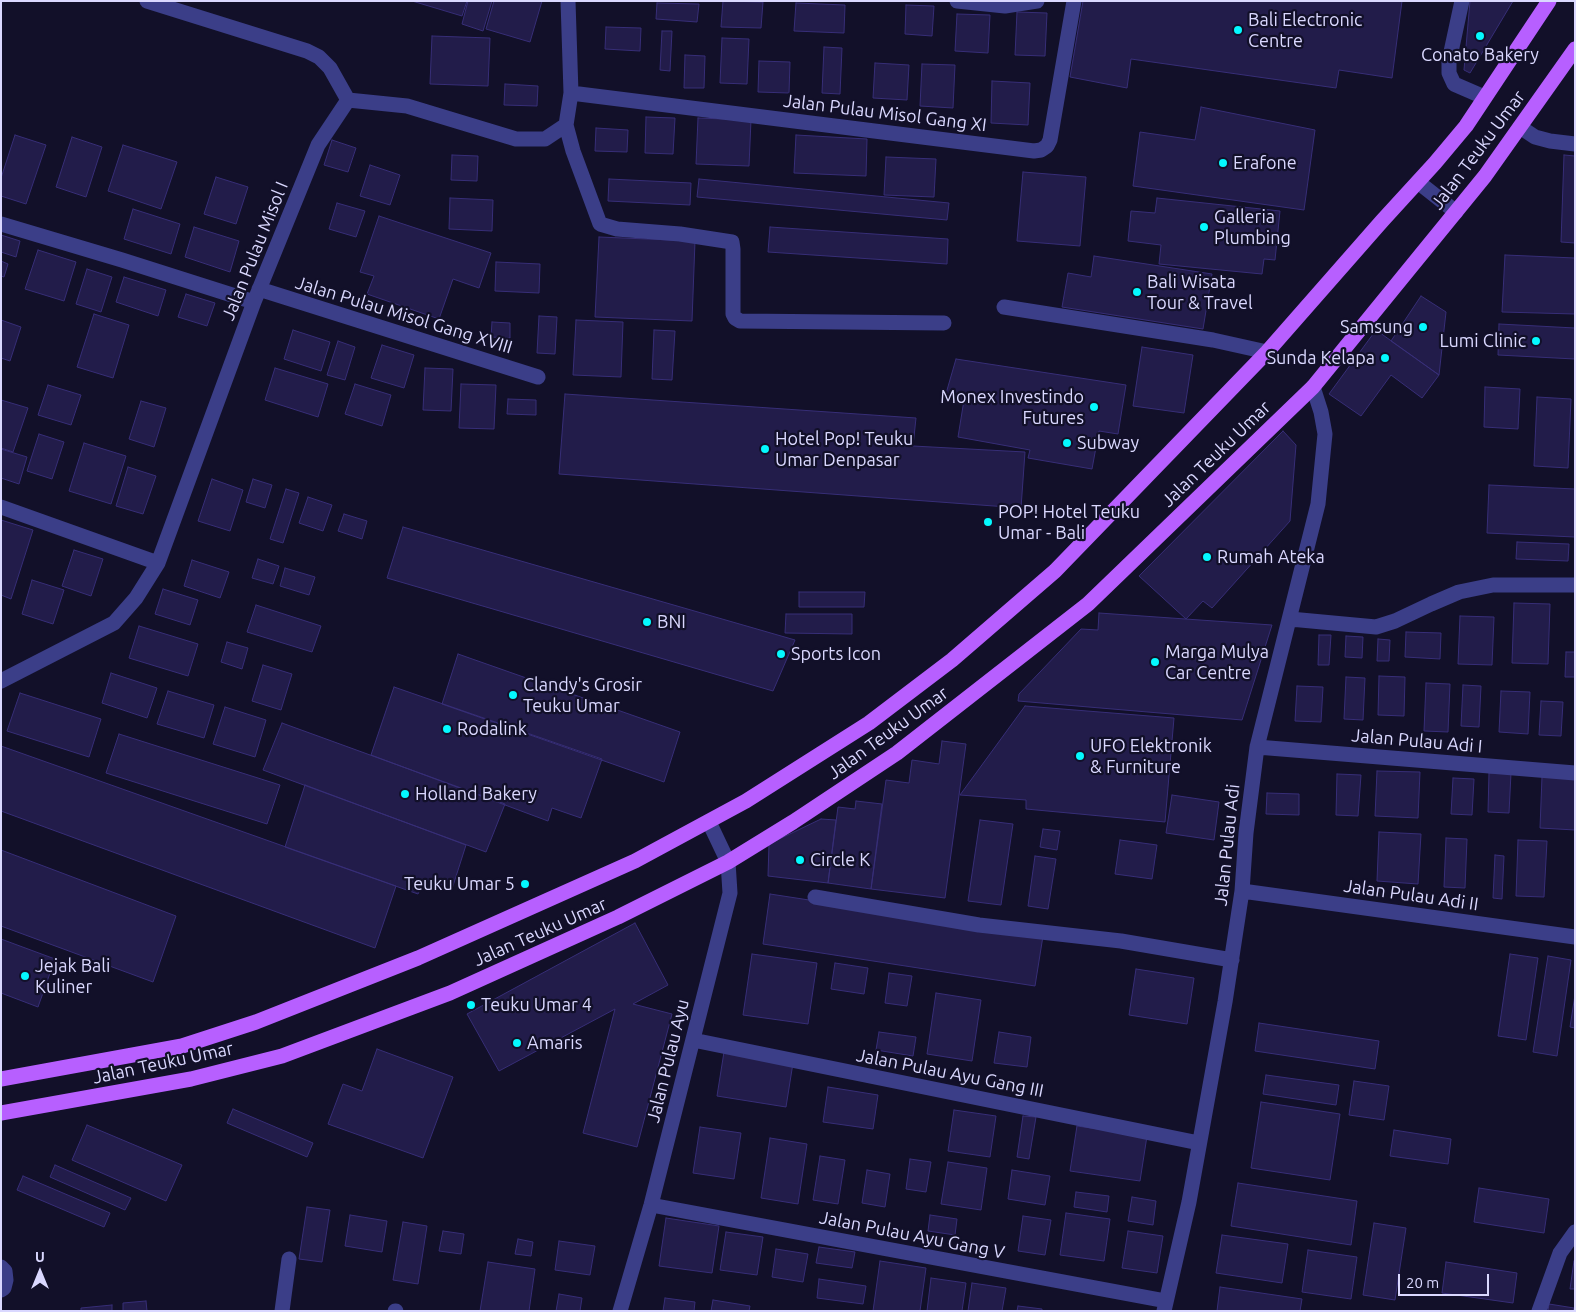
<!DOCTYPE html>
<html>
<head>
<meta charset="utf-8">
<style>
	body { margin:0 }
	#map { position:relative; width:1576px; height:1312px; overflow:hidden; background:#121029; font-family:Ubuntu,sans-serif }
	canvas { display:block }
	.frame { position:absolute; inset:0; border:2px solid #dad8ff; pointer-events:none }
	.north { position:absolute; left:15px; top:1247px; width:50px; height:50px; -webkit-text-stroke:4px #121029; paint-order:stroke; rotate:0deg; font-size:14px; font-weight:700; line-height:20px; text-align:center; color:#dad8ff }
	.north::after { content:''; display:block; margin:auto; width:18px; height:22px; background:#dad8ff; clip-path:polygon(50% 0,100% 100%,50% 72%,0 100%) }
	.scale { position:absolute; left:1398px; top:1274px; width:91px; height:22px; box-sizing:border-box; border:2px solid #dad8ff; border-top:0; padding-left:6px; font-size:15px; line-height:18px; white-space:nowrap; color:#dad8ff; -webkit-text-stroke:4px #121029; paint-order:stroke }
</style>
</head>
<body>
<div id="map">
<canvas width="1576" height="1312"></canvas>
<div class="frame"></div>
<div class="north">U</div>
<div class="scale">20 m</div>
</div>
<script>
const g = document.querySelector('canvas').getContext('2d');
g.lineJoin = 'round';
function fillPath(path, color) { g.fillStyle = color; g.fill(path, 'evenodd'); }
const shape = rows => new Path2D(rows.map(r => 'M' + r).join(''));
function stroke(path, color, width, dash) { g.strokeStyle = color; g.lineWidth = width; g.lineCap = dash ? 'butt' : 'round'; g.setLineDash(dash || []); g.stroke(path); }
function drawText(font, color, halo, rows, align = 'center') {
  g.font = font + ' Ubuntu,sans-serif'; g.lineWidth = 4.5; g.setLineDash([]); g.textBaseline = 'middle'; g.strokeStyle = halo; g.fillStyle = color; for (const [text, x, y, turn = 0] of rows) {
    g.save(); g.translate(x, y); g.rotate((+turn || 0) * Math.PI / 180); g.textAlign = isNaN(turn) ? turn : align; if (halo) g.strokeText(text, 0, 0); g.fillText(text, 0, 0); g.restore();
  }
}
const building = shape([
	[412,1,467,1,462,16,412,1],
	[468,1,492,1,483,31,462,24,468,1],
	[494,1,542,1,530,42,486,29,494,1],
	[723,1,763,2,761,28,721,27,723,1],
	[1083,1,1402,1,1392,78,1339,70,1336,88,1131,59,1127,88,1070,77,1083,1],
	[1470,1,1513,1,1470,73,1464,70,1470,1],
	[657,3,699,4,697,22,656,19,657,3],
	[796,3,845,5,844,33,794,31,796,3],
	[906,5,934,6,932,36,905,34,906,5],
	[1017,12,1047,13,1045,56,1015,55,1017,12],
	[957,14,990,15,988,53,955,51,957,14],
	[606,27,641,28,640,51,605,49,606,27],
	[662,31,672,31,670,71,660,70,662,31],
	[432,36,490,38,488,86,430,84,432,36],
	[722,38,749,39,747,84,720,83,722,38],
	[824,47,842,48,840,94,822,93,824,47],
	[685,55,705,56,704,88,684,88,685,55],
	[759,61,790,62,789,93,758,92,759,61],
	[875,63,909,65,907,100,873,98,875,63],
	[922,64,955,65,953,108,920,106,922,64],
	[992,81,1030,83,1028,125,991,123,992,81],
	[505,84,538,86,537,106,504,105,505,84],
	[1201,107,1315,130,1304,210,1133,186,1140,132,1195,140,1201,107],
	[646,117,675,118,673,154,645,153,646,117],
	[698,118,751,120,749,166,696,164,698,118],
	[596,128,628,130,627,152,595,151,596,128],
	[15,135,46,145,26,204,1,196,1,178,15,135],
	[796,135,867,139,866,176,794,173,796,135],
	[72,137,102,147,86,197,56,187,72,137],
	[332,140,356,148,348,172,324,165,332,140],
	[123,145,177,162,161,209,108,191,123,145],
	[452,155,478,156,477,181,451,180,452,155],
	[1564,155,1575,156,1575,243,1561,242,1564,155],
	[886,157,936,159,934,197,884,195,886,157],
	[370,165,400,175,390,205,360,196,370,165],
	[1023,172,1086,177,1080,246,1017,241,1023,172],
	[216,177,248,187,236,224,204,214,216,177],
	[609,179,691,183,690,205,608,201,609,179],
	[699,179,949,203,947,220,697,197,699,179],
	[450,198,493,200,492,231,449,229,450,198],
	[1157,198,1280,211,1275,260,1264,259,1262,274,1159,264,1161,245,1128,241,1131,211,1155,213,1157,198],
	[337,203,365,211,356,237,329,229,337,203],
	[133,209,180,224,171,254,124,239,133,209],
	[379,216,491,253,479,288,453,279,439,319,367,294,374,276,360,272,379,216],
	[194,227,239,241,230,272,185,257,194,227],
	[770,227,948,239,947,264,768,252,770,227],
	[1,235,20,241,16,257,1,252,1,235],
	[599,237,695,241,692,321,595,317,599,237],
	[38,250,76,262,64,301,25,289,38,250],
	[1505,255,1575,258,1575,314,1502,312,1505,255],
	[1094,256,1212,274,1203,329,1062,307,1068,273,1091,277,1094,256],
	[1,261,8,264,4,277,1,276,1,261],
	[496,262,540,264,539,293,495,291,496,262],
	[87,269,112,277,101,312,76,304,87,269],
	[124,277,166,290,158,316,116,302,124,277],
	[186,294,215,303,207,326,178,317,186,294],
	[1421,296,1446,312,1439,375,1391,341,1421,296],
	[94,314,129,325,113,378,77,367,94,314],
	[539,316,557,317,555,354,537,353,539,316],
	[1,320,21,327,10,361,1,358,1,320],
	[576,320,623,322,621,377,573,375,576,320],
	[492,322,510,323,510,338,491,337,492,322],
	[1499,324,1575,328,1575,359,1498,355,1499,324],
	[293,330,330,342,321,371,284,359,293,330],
	[654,330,675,331,672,380,652,379,654,330],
	[1376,330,1439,375,1422,398,1391,375,1361,416,1329,394,1376,330],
	[338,341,355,347,345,380,327,375,338,341],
	[382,345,414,355,404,388,371,378,382,345],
	[1142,347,1193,355,1184,413,1133,406,1142,347],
	[956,359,1126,385,1118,434,1099,431,1092,469,1028,458,1030,450,958,437,964,400,945,397,956,359],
	[275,368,328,384,318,417,265,400,275,368],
	[425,368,453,369,451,411,423,410,425,368],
	[355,384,391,395,382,426,345,414,355,384],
	[461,384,496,385,494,429,459,428,461,384],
	[48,385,81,395,71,425,38,415,48,385],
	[1485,387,1520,389,1518,429,1484,427,1485,387],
	[565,394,916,418,913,446,1025,452,1021,508,559,474,565,394],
	[1537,397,1571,399,1568,468,1534,466,1537,397],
	[508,399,536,400,536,415,507,414,508,399],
	[1,400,28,408,13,452,1,448,1,400],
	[141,401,166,408,154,447,129,439,141,401],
	[1283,431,1296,445,1290,521,1212,608,1203,601,1186,619,1139,576,1283,431],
	[39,434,64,442,52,479,27,471,39,434],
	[84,443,126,456,111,504,69,491,84,443],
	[1,449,27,457,19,484,1,478,1,449],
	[128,467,156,476,143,514,116,506,128,467],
	[212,479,243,490,230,531,198,521,212,479],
	[253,479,272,485,265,508,246,502,253,479],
	[1489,485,1575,489,1575,537,1487,533,1489,485],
	[286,489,299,493,283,543,270,539,286,489],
	[308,497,332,505,323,531,299,523,308,497],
	[344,514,367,521,362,539,338,531,344,514],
	[1,520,33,530,11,599,1,595,1,520],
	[403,527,795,640,773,691,387,578,403,527],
	[1517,542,1569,544,1568,561,1516,559,1517,542],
	[74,550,103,559,91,596,62,586,74,550],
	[258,559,279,566,273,584,252,578,258,559],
	[192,560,229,572,220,598,184,586,192,560],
	[285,568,315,577,309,595,280,586,285,568],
	[32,580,64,590,53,624,22,614,32,580],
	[163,589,198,600,190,625,155,614,163,589],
	[799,592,865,592,864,607,799,607,799,592],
	[1514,603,1550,604,1548,664,1512,663,1514,603],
	[256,605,321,626,312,652,247,632,256,605],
	[1099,613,1272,625,1242,720,1018,701,1019,694,1081,629,1098,630,1099,613],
	[786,614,852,614,852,634,785,633,786,614],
	[1460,616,1494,617,1492,665,1458,664,1460,616],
	[139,626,198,644,188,676,129,658,139,626],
	[1406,632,1441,633,1440,659,1405,657,1406,632],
	[1319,635,1331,635,1329,665,1318,665,1319,635],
	[1346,636,1363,637,1362,658,1345,657,1346,636],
	[1378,639,1390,640,1389,661,1377,661,1378,639],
	[227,642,248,648,242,669,221,662,227,642],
	[1566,652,1575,652,1575,677,1565,677,1566,652],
	[458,654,680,732,664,782,442,704,458,654],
	[263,665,292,674,281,710,252,701,263,665],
	[111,673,157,688,147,718,102,703,111,673],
	[1379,676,1405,677,1404,716,1378,715,1379,676],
	[1346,677,1365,678,1363,720,1344,719,1346,677],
	[1426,683,1450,684,1448,732,1424,731,1426,683],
	[1463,685,1481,686,1479,727,1461,726,1463,685],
	[1297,686,1323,687,1321,722,1295,721,1297,686],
	[394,687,602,759,581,818,552,808,548,821,371,755,394,687],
	[168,691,214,705,204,738,157,724,168,691],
	[1501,691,1530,692,1528,734,1499,732,1501,691],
	[20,693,101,719,89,757,7,731,20,693],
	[1541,701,1563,702,1561,736,1539,735,1541,701],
	[1025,706,1174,718,1165,822,1026,809,1026,800,960,795,1025,706],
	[225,707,266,720,255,757,213,744,225,707],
	[282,723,505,804,486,852,263,770,282,723],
	[119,734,280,785,267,824,106,773,119,734],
	[942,741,966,744,945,898,871,889,886,780,909,783,912,760,939,764,942,741],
	[1,746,396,886,375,948,1,811,1,746],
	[1377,771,1420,772,1418,818,1375,816,1377,771],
	[1489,773,1511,773,1509,813,1488,812,1489,773],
	[1337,774,1361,775,1358,816,1336,815,1337,774],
	[1542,777,1575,778,1575,830,1540,828,1542,777],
	[1453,778,1474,779,1472,815,1451,814,1453,778],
	[305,785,466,845,452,889,425,879,418,894,285,847,305,785],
	[1267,793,1299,794,1299,815,1266,814,1267,793],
	[1172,795,1219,802,1214,840,1166,833,1172,795],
	[856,801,882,804,871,889,828,883,838,807,855,809,856,801],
	[821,819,836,820,828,883,768,876,769,844,821,819],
	[980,820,1013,824,1001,905,968,901,980,820],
	[1043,829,1060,831,1057,850,1040,847,1043,829],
	[1379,832,1421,834,1418,884,1377,881,1379,832],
	[1446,838,1467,839,1465,888,1444,887,1446,838],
	[1120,840,1157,845,1152,879,1115,874,1120,840],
	[1518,840,1547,841,1544,897,1516,896,1518,840],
	[1,850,176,916,153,982,1,926,1,850],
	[1495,855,1504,856,1502,899,1493,898,1495,855],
	[1035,856,1056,859,1048,909,1028,906,1035,856],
	[770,894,1043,936,1035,986,763,944,770,894],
	[635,923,668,985,633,1004,672,1014,637,1147,583,1133,615,1009,499,1071,467,1014,635,923],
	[1,939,55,959,38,1007,1,993,1,939],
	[752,954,817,963,808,1024,743,1015,752,954],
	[1510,954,1538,958,1526,1040,1498,1036,1510,954],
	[1548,956,1571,960,1557,1056,1533,1052,1548,956],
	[835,963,868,968,864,994,831,989,835,963],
	[1136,969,1194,978,1187,1024,1129,1015,1136,969],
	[889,973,912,976,907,1006,885,1003,889,973],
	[936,993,981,1000,972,1061,927,1054,936,993],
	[1575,995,1575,1028,1570,1027,1575,995],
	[1259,1023,1379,1041,1375,1069,1255,1051,1259,1023],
	[879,1032,916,1037,913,1056,876,1050,879,1032],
	[999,1032,1031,1037,1027,1067,994,1063,999,1032],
	[377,1049,453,1077,423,1158,328,1124,343,1084,362,1091,377,1049],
	[724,1052,793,1063,786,1107,717,1096,724,1052],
	[1266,1075,1339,1085,1336,1105,1263,1094,1266,1075],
	[1354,1081,1389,1086,1384,1120,1349,1115,1354,1081],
	[828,1087,878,1095,873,1129,823,1122,828,1087],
	[1261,1102,1340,1114,1330,1180,1251,1168,1261,1102],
	[233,1109,313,1143,307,1157,227,1123,233,1109],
	[954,1110,996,1116,990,1157,948,1151,954,1110],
	[1023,1116,1036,1117,1029,1159,1017,1157,1023,1116],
	[87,1125,182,1165,166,1201,72,1160,87,1125],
	[1077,1126,1147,1136,1140,1181,1070,1171,1077,1126],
	[700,1127,741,1133,734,1179,693,1173,700,1127],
	[1394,1130,1451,1139,1448,1164,1390,1156,1394,1130],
	[770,1138,807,1144,798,1204,761,1198,770,1138],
	[820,1156,845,1160,838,1204,813,1200,820,1156],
	[910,1159,931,1162,926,1192,906,1189,910,1159],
	[948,1162,987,1168,981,1210,941,1204,948,1162],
	[55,1165,131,1198,125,1210,50,1177,55,1165],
	[867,1170,890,1174,885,1207,862,1203,867,1170],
	[1012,1170,1050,1176,1045,1205,1008,1199,1012,1170],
	[23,1176,110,1213,104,1227,17,1190,23,1176],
	[1238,1183,1357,1201,1351,1245,1231,1226,1238,1183],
	[1479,1188,1549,1199,1544,1233,1474,1222,1479,1188],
	[1076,1192,1109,1196,1107,1212,1074,1207,1076,1192],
	[1132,1197,1156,1201,1153,1225,1128,1221,1132,1197],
	[307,1207,330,1210,322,1262,299,1259,307,1207],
	[1066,1213,1110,1219,1104,1261,1060,1255,1066,1213],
	[350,1215,387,1221,382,1252,345,1246,350,1215],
	[930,1215,957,1219,955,1235,928,1231,930,1215],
	[1023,1216,1051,1220,1045,1255,1018,1251,1023,1216],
	[666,1218,719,1226,712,1273,659,1266,666,1218],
	[403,1222,427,1226,418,1284,393,1280,403,1222],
	[1374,1223,1406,1228,1395,1300,1363,1295,1374,1223],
	[443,1231,464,1234,461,1254,439,1251,443,1231],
	[1128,1231,1163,1236,1157,1273,1122,1268,1128,1231],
	[726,1232,763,1237,757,1275,720,1270,726,1232],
	[1222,1235,1288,1244,1282,1283,1216,1273,1222,1235],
	[518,1239,533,1242,531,1256,515,1254,518,1239],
	[559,1241,595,1246,590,1275,555,1270,559,1241],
	[819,1247,855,1252,852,1268,816,1263,819,1247],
	[776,1249,808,1254,803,1282,772,1277,776,1249],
	[1308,1250,1357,1257,1351,1299,1302,1292,1308,1250],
	[880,1261,926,1268,920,1311,873,1311,880,1261],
	[1574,1261,1575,1261,1575,1289,1570,1289,1574,1261],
	[488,1262,535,1269,529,1311,480,1311,488,1262],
	[1446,1262,1517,1273,1513,1303,1442,1293,1446,1262],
	[931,1278,966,1283,962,1311,927,1311,931,1278],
	[819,1279,866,1286,863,1304,817,1298,819,1279],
	[972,1283,1006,1288,1002,1311,968,1311,972,1283],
	[1220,1287,1302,1299,1300,1311,1217,1311,1220,1287],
	[559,1294,582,1298,580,1311,556,1311,559,1294],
	[665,1298,695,1302,694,1311,663,1311,665,1298],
	[713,1300,750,1306,749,1311,711,1311,713,1300],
	[146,1301,147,1311,123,1311,123,1303,146,1301],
	[1549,1304,1574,1308,1573,1311,1548,1311,1549,1304],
	[112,1305,112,1311,81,1311,81,1308,112,1305],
	[1018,1306,1042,1309,1042,1311,1017,1311,1018,1306]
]);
fillPath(building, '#221c4a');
stroke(building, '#372e77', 1);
stroke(shape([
	[147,1,307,51,319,57,330,68,348,100],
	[957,1,1005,6,1037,1],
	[1462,1,1449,61,1449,73,1454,84,1484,97],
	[571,93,1034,151,1041,150,1047,146,1050,140,1074,1],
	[566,125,573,151,600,224,617,229,680,234,732,242,733,249,733,314,735,318,740,321,944,323],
	[1520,127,1535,137,1550,141,1575,144],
	[1418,182,1456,212],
	[1,224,122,260,254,302],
	[259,289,538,377],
	[1004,307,1213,340,1267,352],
	[1,507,158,563],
	[1290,619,1376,627,1395,621,1431,604,1459,592,1493,585,1575,585],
	[1,681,114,623,136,598,158,563,254,302,318,145,348,100,407,106,516,139,545,139,566,125,571,93,568,1],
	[1257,747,1575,773],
	[1242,891,1575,937],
	[815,897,979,925,1121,941,1232,960],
	[693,1040,1199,1143],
	[651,1205,1166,1301],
	[1,1267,5,1271,6,1280,4,1288,1,1290],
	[282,1311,289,1259],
	[395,1311,396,1311],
	[620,1311,651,1205,730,893,728,862,709,822],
	[1164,1311,1189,1202,1225,1002,1242,891,1246,833,1257,747,1318,504,1325,434,1321,412,1313,387],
	[1539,1311,1560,1253,1575,1232]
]), '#3b3e88', 15);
stroke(shape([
	[1,1079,182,1046,256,1022,418,958,635,861,746,801,869,723,952,660,1055,571,1267,352,1382,221,1435,163,1466,126,1549,1],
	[1,1113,191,1079,282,1056,450,993,618,917,728,862,793,822,897,753,1088,604,1313,387,1485,176,1575,49]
]), '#b75fff', 15);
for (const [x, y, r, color] of [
	[1238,30,5,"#04f9ff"],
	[1480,36,5,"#04f9ff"],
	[1223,163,5,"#04f9ff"],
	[1204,227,5,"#04f9ff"],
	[1137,292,5,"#04f9ff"],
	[1423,327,5,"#04f9ff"],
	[1536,341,5,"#04f9ff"],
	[1385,358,5,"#04f9ff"],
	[1094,407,5,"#04f9ff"],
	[1067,443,5,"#04f9ff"],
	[765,449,5,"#04f9ff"],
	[988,522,5,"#04f9ff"],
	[1207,557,5,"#04f9ff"],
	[647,622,5,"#04f9ff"],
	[781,654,5,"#04f9ff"],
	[1155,662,5,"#04f9ff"],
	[513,695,5,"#04f9ff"],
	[447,729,5,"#04f9ff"],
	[1080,756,5,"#04f9ff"],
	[405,794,5,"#04f9ff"],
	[800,860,5,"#04f9ff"],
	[525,884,5,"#04f9ff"],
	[25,976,5,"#04f9ff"],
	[471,1005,5,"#04f9ff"],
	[517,1043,5,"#04f9ff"]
]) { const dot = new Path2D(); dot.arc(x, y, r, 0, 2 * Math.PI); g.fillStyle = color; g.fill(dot); stroke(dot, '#121029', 2); }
drawText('18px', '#dad8ff', '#121029', [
	["Bali Electronic",1248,20],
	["Centre",1248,41],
	["Conato Bakery",1480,55,"center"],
	["Erafone",1233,163],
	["Galleria",1214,217],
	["Plumbing",1214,238],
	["Bali Wisata",1147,282],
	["Tour & Travel",1147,303],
	["Samsung",1413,327,"right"],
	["Lumi Clinic",1526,341,"right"],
	["Sunda Kelapa",1375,358,"right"],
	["Monex Investindo",1084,397,"right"],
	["Futures",1084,418,"right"],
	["Hotel Pop! Teuku",775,439],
	["Umar Denpasar",775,460],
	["Subway",1077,443],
	["POP! Hotel Teuku",998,512],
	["Umar - Bali",998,533],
	["Rumah Ateka",1217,557],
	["BNI",657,622],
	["Marga Mulya",1165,652],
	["Car Centre",1165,673],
	["Sports Icon",791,654],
	["Clandy's Grosir",523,685],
	["Teuku Umar",523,706],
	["Rodalink",457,729],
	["UFO Elektronik",1090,746],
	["& Furniture",1090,767],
	["Holland Bakery",415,794],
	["Circle K",810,860],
	["Teuku Umar 5",515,884,"right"],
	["Jejak Bali",35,966],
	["Kuliner",35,987],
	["Teuku Umar 4",481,1005],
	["Amaris",527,1043]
], 'left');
drawText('18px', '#dad8ff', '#121029', [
	["Jalan Pulau Misol Gang XI",885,113,7],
	["Jalan Teuku Umar",1478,150,-53],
	["Jalan Pulau Misol I",255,251,-68],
	["Jalan Pulau Misol Gang XVIII",404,315,17],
	["Jalan Teuku Umar",1216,454,-44],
	["Jalan Teuku Umar",888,733,-36],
	["Jalan Pulau Adi I",1417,741,5],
	["Jalan Pulau Adi",1227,845,-84],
	["Jalan Pulau Adi II",1411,895,8],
	["Jalan Teuku Umar",540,932,-24],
	["Jalan Pulau Ayu",668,1061,-76],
	["Jalan Teuku Umar",163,1063,-12],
	["Jalan Pulau Ayu Gang III",950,1073,11],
	["Jalan Pulau Ayu Gang V",912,1235,11]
]);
</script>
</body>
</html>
